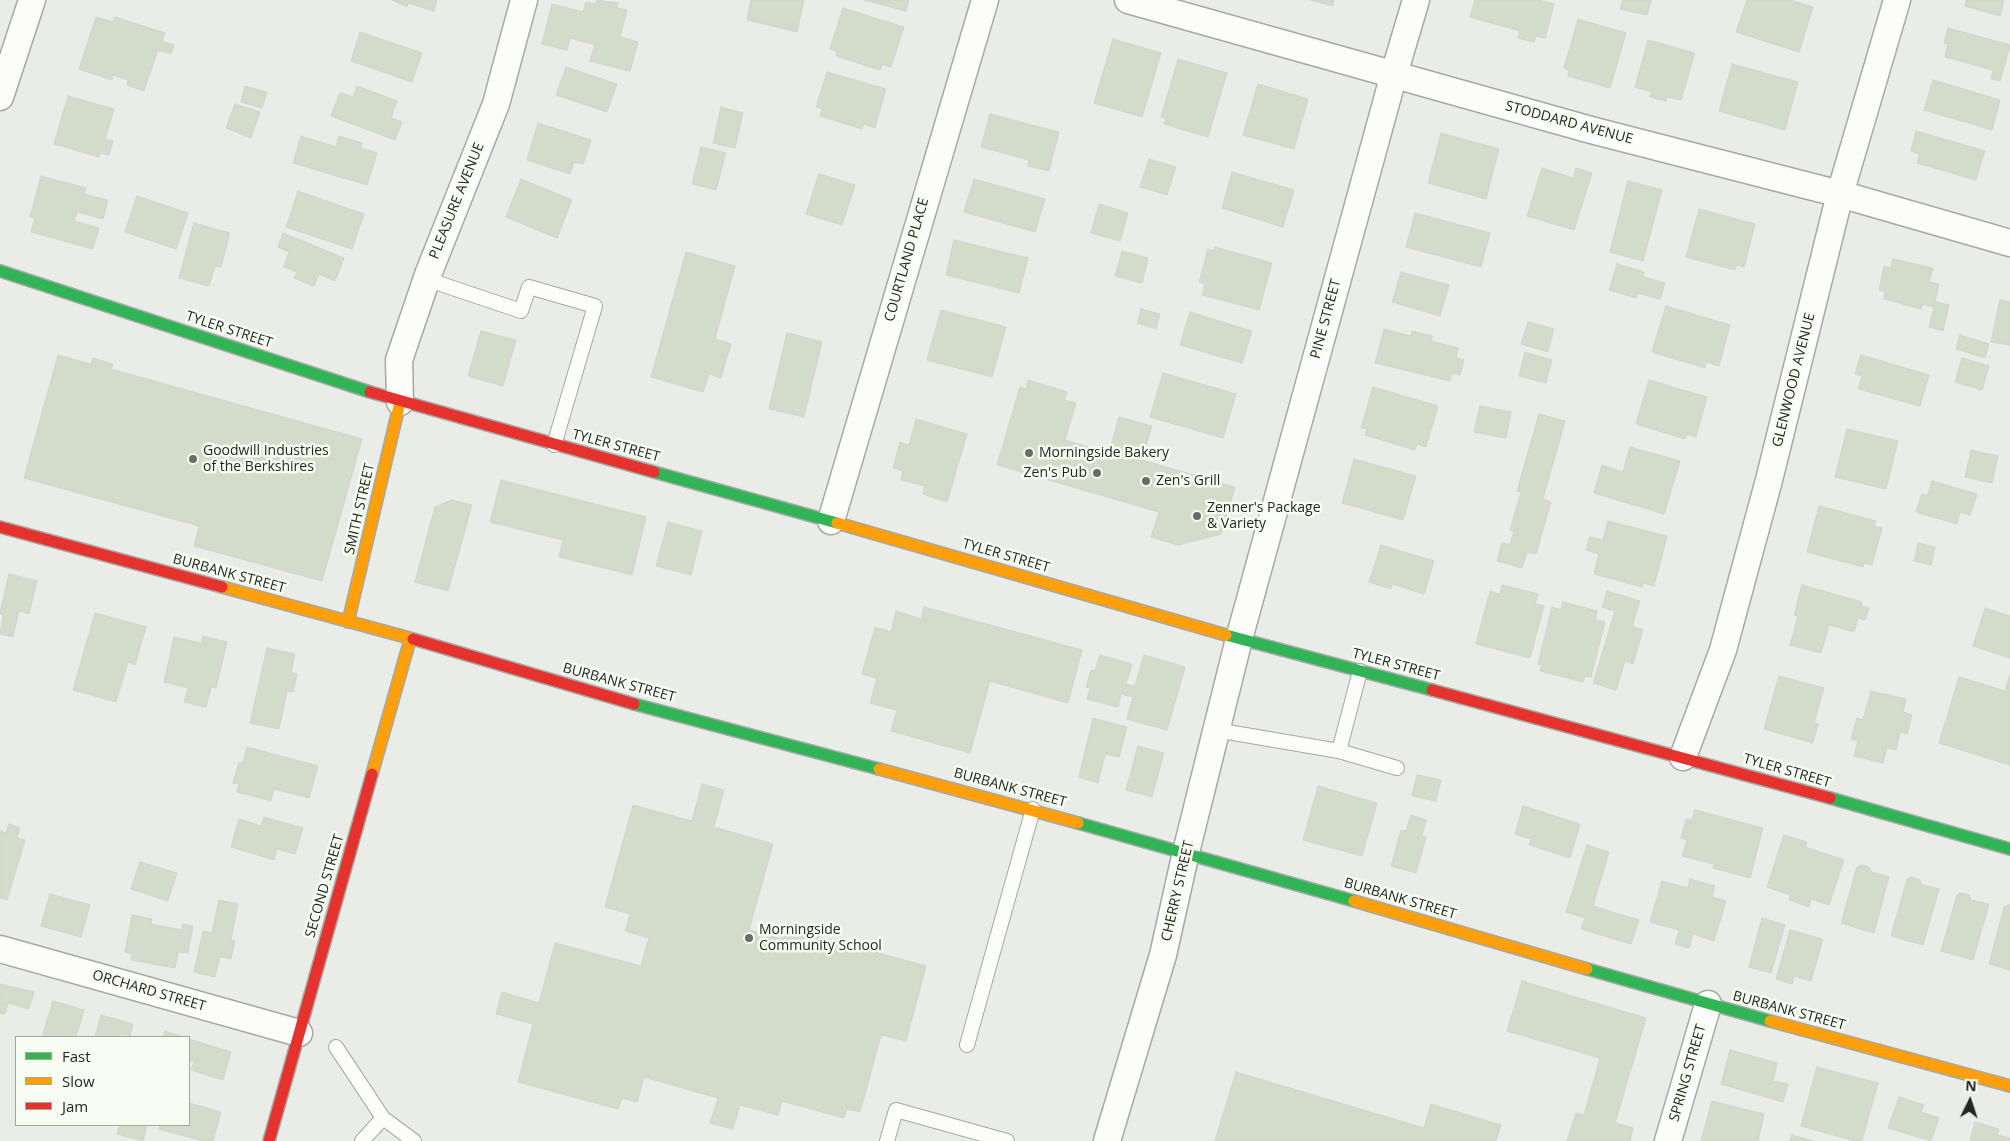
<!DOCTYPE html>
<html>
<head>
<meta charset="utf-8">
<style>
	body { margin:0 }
	#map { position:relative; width:2010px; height:1141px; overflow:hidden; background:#eaede7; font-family:"Open Sans",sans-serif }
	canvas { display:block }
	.legend { position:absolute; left:15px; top:1036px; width:175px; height:90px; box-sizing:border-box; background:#f7fef1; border:1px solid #a3a89e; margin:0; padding:6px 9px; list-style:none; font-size:15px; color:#242722 }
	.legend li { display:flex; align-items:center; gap:10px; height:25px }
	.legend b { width:25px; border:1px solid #a3a89e }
	.north { position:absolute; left:1945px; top:1076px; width:50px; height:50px; -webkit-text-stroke:4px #f7fef1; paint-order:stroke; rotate:4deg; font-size:14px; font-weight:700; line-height:20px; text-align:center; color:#242722 }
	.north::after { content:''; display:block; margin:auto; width:18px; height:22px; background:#242722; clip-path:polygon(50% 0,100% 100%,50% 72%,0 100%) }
</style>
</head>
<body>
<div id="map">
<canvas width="2010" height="1141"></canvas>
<ul class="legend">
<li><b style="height:6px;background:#30b455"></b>Fast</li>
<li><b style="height:6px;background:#ff9f0a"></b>Slow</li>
<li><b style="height:6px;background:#e5322d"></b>Jam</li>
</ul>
<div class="north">N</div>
</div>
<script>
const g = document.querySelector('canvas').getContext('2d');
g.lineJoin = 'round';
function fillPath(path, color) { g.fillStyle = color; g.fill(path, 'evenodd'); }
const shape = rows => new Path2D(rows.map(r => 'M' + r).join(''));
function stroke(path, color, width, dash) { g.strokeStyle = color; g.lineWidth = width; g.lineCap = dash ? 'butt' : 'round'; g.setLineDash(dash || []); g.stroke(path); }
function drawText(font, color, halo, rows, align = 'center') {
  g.font = font + ' "Open Sans",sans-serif'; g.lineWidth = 5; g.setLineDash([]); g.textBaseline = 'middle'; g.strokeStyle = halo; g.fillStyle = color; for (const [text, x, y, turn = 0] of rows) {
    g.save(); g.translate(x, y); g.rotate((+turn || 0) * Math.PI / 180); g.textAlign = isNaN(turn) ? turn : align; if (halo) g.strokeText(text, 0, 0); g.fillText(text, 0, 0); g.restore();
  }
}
const building = shape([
	[392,0,437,0,434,11,408,3,407,7,392,0],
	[597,0,618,3,617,8,627,10,620,37,638,42,630,71,590,61,595,45,570,38,567,50,542,44,552,4,583,12,586,2,596,4,597,0],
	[751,0,804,0,797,32,747,20,751,0],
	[864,0,909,0,906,11,864,0],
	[1311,0,1334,0,1333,6,1311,0],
	[1475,0,1539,0,1554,4,1545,38,1536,36,1534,42,1518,38,1520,31,1470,17,1475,0],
	[1623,0,1651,0,1647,15,1620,9,1623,0],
	[1747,0,1790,0,1813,7,1799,52,1736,32,1747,0],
	[1966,0,2004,0,2000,16,1965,6,1966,0],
	[843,8,904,27,891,67,882,64,880,70,836,56,837,51,830,49,843,8],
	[96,17,113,22,115,17,165,33,162,41,174,45,171,54,158,50,144,91,127,85,128,80,113,75,112,80,79,69,96,17],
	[1578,19,1626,33,1610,88,1568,76,1569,70,1564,68,1578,19],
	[1948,28,2010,45,2000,81,1991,79,1993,70,1945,57,1948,44,1944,43,1948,28],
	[360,32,422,53,412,82,351,61,360,32],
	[1113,39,1161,53,1142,117,1094,103,1113,39],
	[1648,40,1695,53,1681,100,1667,97,1666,101,1650,97,1652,92,1635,87,1648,40],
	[1178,59,1227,73,1208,137,1164,124,1166,119,1161,117,1178,59],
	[1732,64,1798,82,1785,130,1719,111,1732,64],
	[566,67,617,84,607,112,556,95,566,67],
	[827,72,886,89,875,128,864,124,862,129,820,116,822,109,816,107,827,72],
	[1933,80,2000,100,1992,130,1924,110,1933,80],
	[1258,84,1308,99,1294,149,1243,135,1258,84],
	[245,86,267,92,262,108,241,102,245,86],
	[357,86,397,101,391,118,402,122,395,140,331,116,340,93,353,97,357,86],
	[68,96,114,109,105,139,113,141,109,155,100,153,99,157,54,144,68,96],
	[235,104,260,112,251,138,226,128,235,104],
	[721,107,743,113,735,148,713,143,721,107],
	[990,114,1059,132,1049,171,1028,166,1029,160,981,147,990,114],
	[538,123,591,140,583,164,574,162,570,174,527,160,538,123],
	[1916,131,1985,151,1976,180,1917,163,1920,154,1911,151,1916,131],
	[1441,133,1499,149,1486,199,1428,183,1441,133],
	[301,136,336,147,339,136,362,143,361,148,377,153,367,185,293,163,301,136],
	[701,147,726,153,716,190,692,184,701,147],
	[1149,159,1176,167,1167,195,1140,187,1149,159],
	[1542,168,1573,178,1576,168,1592,173,1574,230,1527,216,1542,168],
	[1232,172,1294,190,1283,227,1222,208,1232,172],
	[819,174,855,185,842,225,806,214,819,174],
	[41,176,86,188,84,194,108,200,103,219,77,212,74,221,99,228,93,249,31,232,35,218,30,217,41,176],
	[521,179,572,200,557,238,506,217,521,179],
	[974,179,1045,199,1035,232,964,212,974,179],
	[1628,181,1662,190,1643,261,1610,252,1628,181],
	[298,191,364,214,352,249,286,227,298,191],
	[137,196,188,213,176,249,125,232,137,196],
	[1099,204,1128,213,1120,241,1091,233,1099,204],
	[1699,209,1755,224,1744,267,1737,265,1735,270,1686,257,1699,209],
	[1415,213,1490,233,1481,267,1406,247,1415,213],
	[194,223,230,233,221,267,215,266,209,286,179,278,194,223],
	[283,233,344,258,335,281,319,274,314,286,294,278,297,272,284,267,289,252,278,247,283,233],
	[954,240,1028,258,1019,293,946,275,954,240],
	[1215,247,1272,263,1259,310,1202,295,1205,284,1199,282,1208,249,1214,251,1215,247],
	[1122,251,1148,258,1142,283,1115,276,1122,251],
	[686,252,735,266,715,339,731,344,721,378,709,374,703,392,651,377,686,252],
	[1893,259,1933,268,1929,282,1939,284,1935,302,1949,305,1943,331,1929,327,1934,307,1922,304,1921,309,1884,299,1885,292,1879,290,1884,266,1891,268,1893,259],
	[1617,264,1644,272,1643,277,1665,283,1660,299,1638,293,1636,298,1609,290,1617,264],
	[1401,272,1449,285,1440,316,1392,302,1401,272],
	[2000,300,2010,302,2010,345,1991,342,2000,300],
	[1666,306,1730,325,1719,366,1706,362,1705,368,1652,352,1666,306],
	[1141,309,1160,314,1156,329,1137,323,1141,309],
	[941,310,1006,327,992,377,927,360,941,310],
	[1190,312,1252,331,1242,363,1180,345,1190,312],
	[1528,322,1554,329,1548,352,1521,344,1528,322],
	[1384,329,1411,336,1412,331,1432,336,1431,341,1458,348,1456,358,1464,360,1460,375,1452,373,1450,381,1375,363,1384,329],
	[481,331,516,340,503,386,468,376,481,331],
	[787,333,822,342,804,417,769,409,787,333],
	[1960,335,1989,344,1985,358,1956,349,1960,335],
	[1525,352,1552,360,1546,383,1519,376,1525,352],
	[58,355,91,364,93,358,113,364,111,369,362,439,322,581,194,546,199,526,24,478,58,355],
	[1861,355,1929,375,1920,406,1858,389,1862,376,1855,374,1861,355],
	[1962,358,1989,366,1982,390,1955,382,1962,358],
	[1163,373,1236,394,1223,438,1150,417,1163,373],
	[1028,380,1067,392,1064,400,1076,403,1065,440,1109,453,1119,417,1152,426,1142,460,1235,487,1221,534,1178,545,1151,537,1159,512,997,465,1020,387,1026,389,1028,380],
	[1649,380,1707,397,1696,437,1687,434,1685,439,1636,424,1649,380],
	[1373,387,1438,406,1426,447,1417,444,1415,450,1365,435,1367,429,1361,428,1373,387],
	[1480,406,1511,412,1506,438,1474,432,1480,406],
	[1539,414,1565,421,1543,499,1551,502,1536,554,1527,552,1522,568,1497,561,1502,543,1510,545,1514,531,1510,530,1521,492,1517,491,1539,414],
	[916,419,967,434,947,502,923,494,925,486,901,480,903,471,893,468,900,442,909,445,916,419],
	[1847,429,1898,441,1886,489,1835,477,1847,429],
	[1630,447,1680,461,1664,514,1594,493,1602,465,1623,472,1630,447],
	[1971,450,1998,456,1992,483,1965,477,1971,450],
	[1354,459,1416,476,1403,520,1342,503,1354,459],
	[501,480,646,517,632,575,559,557,563,540,490,522,501,480],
	[1932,481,1977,494,1970,515,1960,512,1957,524,1916,512,1922,494,1927,496,1932,481],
	[452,500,472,505,448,591,415,582,435,507,452,500],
	[1819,506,1876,521,1874,526,1882,528,1872,565,1864,563,1863,567,1807,552,1819,506],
	[1608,521,1667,536,1654,586,1643,583,1642,587,1594,574,1599,554,1586,550,1590,537,1603,540,1608,521],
	[668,522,702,531,691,575,656,566,668,522],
	[1918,543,1935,547,1931,565,1914,561,1918,543],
	[1381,545,1434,561,1424,594,1392,584,1391,589,1369,582,1381,545],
	[9,574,37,581,29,614,19,611,13,637,0,634,3,616,0,613,9,574],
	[1502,585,1538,594,1535,604,1544,606,1530,658,1476,644,1490,591,1500,594,1502,585],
	[1802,585,1862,602,1861,606,1869,608,1865,620,1858,618,1854,632,1829,625,1821,653,1790,645,1798,616,1794,615,1802,585],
	[1607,591,1640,601,1632,626,1643,630,1633,664,1625,661,1616,690,1593,683,1615,611,1602,607,1607,591],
	[1563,602,1597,611,1595,620,1605,622,1591,677,1585,676,1583,682,1540,671,1542,665,1538,664,1552,607,1561,610,1563,602],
	[924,607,1082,650,1068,703,990,681,970,753,891,731,897,710,870,703,877,678,862,674,875,627,891,632,896,611,921,619,924,607],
	[1985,608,2010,616,2010,658,1973,646,1985,608],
	[95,613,146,627,135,665,128,662,116,702,73,690,95,613],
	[203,636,227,642,216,688,211,687,206,707,184,702,188,688,164,682,174,637,201,643,203,636],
	[267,648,295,654,291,672,297,674,293,692,287,691,279,729,250,723,267,648],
	[1100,655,1132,664,1126,684,1135,686,1144,655,1185,667,1167,730,1127,719,1133,697,1121,694,1118,707,1087,699,1090,688,1086,687,1091,670,1095,671,1100,655],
	[2010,675,2010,765,1939,743,1959,677,2005,691,2010,675],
	[1779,676,1824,688,1814,723,1818,724,1813,743,1764,729,1779,676],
	[1871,691,1906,699,1903,712,1912,715,1907,734,1900,732,1896,750,1887,748,1883,763,1854,756,1858,741,1851,739,1857,718,1863,720,1871,691],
	[1093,718,1127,727,1119,757,1105,754,1098,783,1079,777,1093,718],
	[1138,746,1164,753,1152,797,1126,790,1138,746],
	[247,747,318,766,309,798,274,789,271,801,237,792,239,784,233,783,239,762,243,763,247,747],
	[1417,775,1441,780,1436,801,1412,796,1417,775],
	[702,784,724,790,714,827,773,844,749,930,781,939,784,927,926,966,906,1041,881,1035,860,1112,847,1109,844,1118,782,1101,778,1115,740,1105,733,1129,710,1123,718,1098,644,1077,637,1102,622,1098,618,1109,518,1082,533,1024,496,1014,502,992,539,1003,555,943,641,966,649,938,625,931,630,914,605,907,633,805,692,821,702,784],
	[1318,786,1377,803,1362,856,1303,840,1318,786],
	[1523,806,1580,824,1570,858,1529,845,1531,839,1515,834,1523,806],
	[1695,810,1763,828,1750,878,1713,868,1714,864,1682,856,1687,840,1681,838,1686,819,1692,820,1695,810],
	[1411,815,1426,820,1422,836,1426,837,1416,873,1391,866,1401,830,1406,831,1411,815],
	[264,817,303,828,295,854,277,849,274,860,231,847,239,819,261,826,264,817],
	[9,824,20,828,17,838,25,840,7,900,0,898,0,831,6,833,9,824],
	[1784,835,1807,842,1805,847,1844,860,1829,905,1811,899,1809,907,1789,900,1790,895,1767,887,1784,835],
	[1587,845,1609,852,1593,906,1639,920,1631,944,1581,929,1585,918,1566,912,1587,845],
	[140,862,177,873,168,901,131,889,140,862],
	[1862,865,1869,867,1872,872,1889,877,1874,933,1841,923,1857,867,1862,865],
	[1912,877,1920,880,1922,885,1939,889,1923,945,1891,936,1907,879,1912,877],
	[1690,879,1715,886,1712,897,1726,901,1714,941,1693,934,1689,948,1675,944,1679,930,1650,922,1662,881,1688,888,1690,879],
	[1960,893,1969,895,1971,900,1989,904,1973,960,1941,951,1957,895,1960,893],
	[50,894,90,905,81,937,41,926,50,894],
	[219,900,238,904,231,940,235,941,231,959,220,957,215,977,194,972,203,931,212,933,219,900],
	[2009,905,2010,905,2010,970,1989,964,2004,907,2009,905],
	[132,915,152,919,151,924,182,930,183,924,193,926,188,953,178,952,175,968,131,960,132,954,125,952,132,915],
	[1762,918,1785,925,1771,973,1749,967,1762,918],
	[1790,930,1823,939,1811,981,1794,976,1792,984,1776,979,1790,930],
	[1522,981,1646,1018,1615,1123,1633,1128,1630,1141,1567,1141,1576,1113,1584,1115,1600,1058,1507,1031,1522,981],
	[0,984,34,992,29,1009,8,1003,5,1014,0,1013,0,984],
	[53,1001,84,1010,76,1037,42,1037,53,1001],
	[101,1015,133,1024,130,1036,121,1034,120,1037,95,1037,101,1015],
	[165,1031,184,1037,163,1037,165,1031],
	[189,1039,231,1052,223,1080,191,1070,194,1062,189,1060,189,1039],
	[1730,1050,1777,1063,1773,1081,1788,1084,1783,1102,1721,1084,1730,1050],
	[1817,1067,1878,1083,1862,1141,1855,1141,1801,1126,1817,1067],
	[1236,1072,1424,1128,1431,1104,1501,1125,1496,1141,1215,1141,1236,1072],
	[1899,1097,1924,1105,1921,1112,1939,1118,1931,1141,1888,1128,1899,1097],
	[1712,1101,1764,1114,1758,1141,1701,1141,1712,1101],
	[189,1103,221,1112,213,1141,203,1141,159,1129,160,1125,189,1125,189,1103],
	[1975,1122,1999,1129,1997,1135,2010,1138,2010,1141,1970,1141,1975,1122],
	[120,1125,147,1125,143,1141,117,1134,120,1125],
	[1792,1135,1813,1141,1790,1141,1792,1135]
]);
fillPath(building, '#d3dcca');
stroke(building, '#cfd2cd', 1);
const lane = shape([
	[426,279,521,311,529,287,595,306,554,445],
	[1360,671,1339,751,1397,768],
	[1216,730,1339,751],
	[967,1045,1033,809],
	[336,1047,383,1118,414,1141],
	[362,1141,383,1118],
	[887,1141,896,1110,1007,1141]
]);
const street = shape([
	[1128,0,1591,130,1840,194,2010,243],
	[0,97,32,0],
	[400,402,399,360,429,272,496,104,524,0],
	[831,521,985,0],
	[1683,757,1723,650,1769,480,1840,194,1897,0],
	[0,949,299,1033],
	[1107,1141,1163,955,1186,852,1239,639,1394,74,1416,0],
	[1668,1141,1708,1004]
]);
const fast = shape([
	[0,271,370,392],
	[654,472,837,523],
	[1226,635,1432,690],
	[634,704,879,769],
	[1830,798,2010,849],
	[1078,823,1354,901],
	[1587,969,1770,1021]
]);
const slow = shape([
	[837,523,1226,635],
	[222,587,413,639],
	[348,622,400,402],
	[879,769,1078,823],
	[372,774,410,640],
	[1354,901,1587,969],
	[1770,1021,2010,1086]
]);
const jam = shape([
	[370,392,654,472],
	[0,527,222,587],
	[413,639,634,704],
	[1432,690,1830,798],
	[269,1141,372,774]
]);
stroke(lane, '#a5a8a3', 16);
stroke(street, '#a5a8a3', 29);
stroke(fast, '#a5a8a3', 14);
stroke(slow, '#a5a8a3', 14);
stroke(jam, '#a5a8a3', 14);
stroke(lane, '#fcfcfb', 14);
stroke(street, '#fcfcfb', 26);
stroke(fast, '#30b455', 11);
stroke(slow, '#ff9f0a', 11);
stroke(jam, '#e5322d', 11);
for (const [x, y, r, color] of [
	[1029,453,5,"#696c67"],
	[193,459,5,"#696c67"],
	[1097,473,5,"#696c67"],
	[1146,481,5,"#696c67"],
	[1197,516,5,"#696c67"],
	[749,938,5,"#696c67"]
]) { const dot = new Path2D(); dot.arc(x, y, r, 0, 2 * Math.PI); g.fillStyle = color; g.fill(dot); stroke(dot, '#f7fef1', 2); }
drawText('14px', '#242722', '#f7fef1', [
	["STODDARD AVENUE",1569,123,15],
	["PLEASURE AVENUE",457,201,-68],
	["COURTLAND PLACE",907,260,-74],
	["PINE STREET",1326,319,-75],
	["TYLER STREET",229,330,18],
	["GLENWOOD AVENUE",1794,380,-76],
	["TYLER STREET",616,446,15],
	["SMITH STREET",360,509,-77],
	["TYLER STREET",1006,556,16],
	["BURBANK STREET",229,574,15],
	["TYLER STREET",1396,665,15],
	["BURBANK STREET",619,683,15],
	["TYLER STREET",1787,771,16],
	["BURBANK STREET",1010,788,15],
	["SECOND STREET",325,886,-74],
	["CHERRY STREET",1178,891,-77],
	["BURBANK STREET",1400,899,16],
	["ORCHARD STREET",149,991,16],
	["BURBANK STREET",1789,1011,15],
	["SPRING STREET",1688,1073,-74]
]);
drawText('14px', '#242722', '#f7fef1', [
	["Goodwill Industries",203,451],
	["of the Berkshires",203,467],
	["Morningside Bakery",1039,453],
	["Zen's Pub",1087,473,"right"],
	["Zen's Grill",1156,481],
	["Zenner's Package",1207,508],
	["& Variety",1207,524],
	["Morningside",759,930],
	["Community School",759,946]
], 'left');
</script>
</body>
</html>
